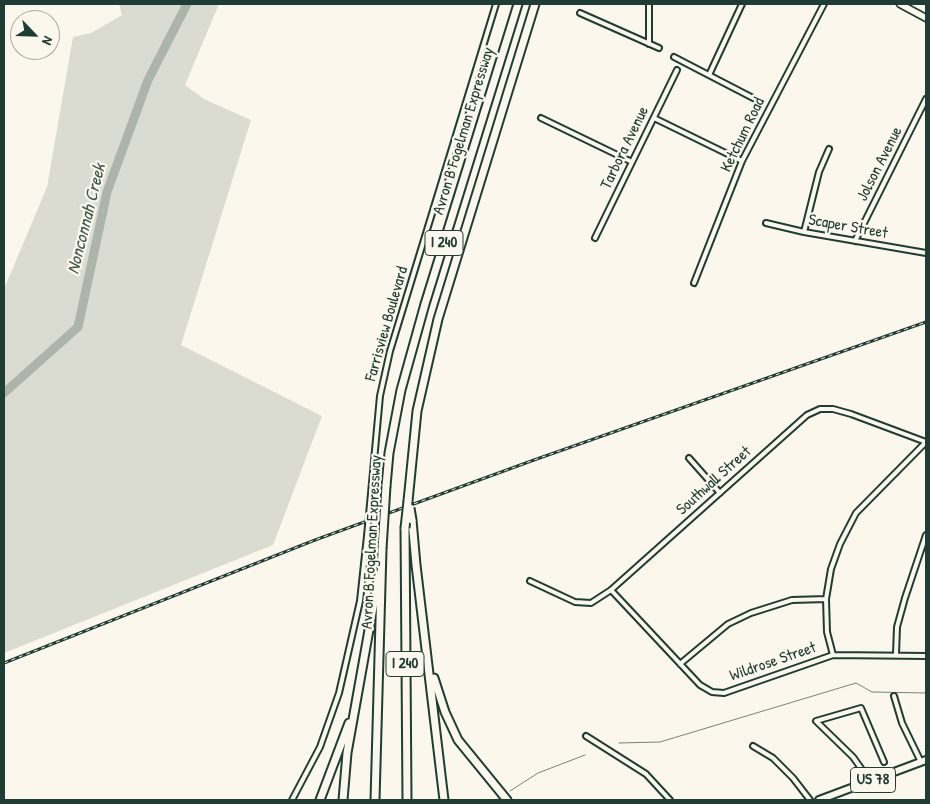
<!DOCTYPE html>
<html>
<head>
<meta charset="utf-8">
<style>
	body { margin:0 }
	#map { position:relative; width:930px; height:804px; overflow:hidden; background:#fbf7ec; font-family:"Patrick Hand",sans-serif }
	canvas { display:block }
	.frame { position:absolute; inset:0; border:5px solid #1f3d34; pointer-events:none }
	.north { position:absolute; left:10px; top:10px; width:50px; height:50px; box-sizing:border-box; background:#fbf7ec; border:1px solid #a3ada2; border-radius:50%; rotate:114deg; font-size:14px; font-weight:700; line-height:20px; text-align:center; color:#1f3d34 }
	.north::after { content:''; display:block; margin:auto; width:18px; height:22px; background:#1f3d34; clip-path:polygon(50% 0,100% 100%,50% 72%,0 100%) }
</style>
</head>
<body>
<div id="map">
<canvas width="930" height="804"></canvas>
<div class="frame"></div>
<div class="north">N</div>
</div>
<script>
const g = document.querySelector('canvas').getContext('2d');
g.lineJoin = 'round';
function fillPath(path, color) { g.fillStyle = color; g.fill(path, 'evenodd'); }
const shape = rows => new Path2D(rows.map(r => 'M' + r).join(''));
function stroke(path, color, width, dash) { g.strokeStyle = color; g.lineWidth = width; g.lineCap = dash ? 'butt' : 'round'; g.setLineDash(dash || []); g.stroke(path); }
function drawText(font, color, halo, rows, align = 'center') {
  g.font = font + ' "Patrick Hand",sans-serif'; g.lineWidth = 4.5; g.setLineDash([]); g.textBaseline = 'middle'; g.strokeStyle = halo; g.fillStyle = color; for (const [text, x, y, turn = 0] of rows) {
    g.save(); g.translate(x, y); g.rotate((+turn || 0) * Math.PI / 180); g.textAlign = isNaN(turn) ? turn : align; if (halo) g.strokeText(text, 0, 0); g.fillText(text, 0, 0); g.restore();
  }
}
fillPath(shape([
	[119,4,219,4,185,85,204,99,251,120,181,345,322,416,273,545,4,653,4,289,47,187,73,37,91,33,122,15]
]), '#dbdcd1');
stroke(shape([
	[619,743,660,742,856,683,872,692,926,693],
	[510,791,538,773,585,755],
	[496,800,501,798]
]), '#74847b', 1);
stroke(shape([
	[4,393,78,327,107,192,148,80,187,4]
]), '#adb4aa', 9);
const street = shape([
	[580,13,659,48],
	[649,44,649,4],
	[674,57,755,99],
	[709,75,742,4],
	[541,118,632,162],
	[654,118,742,161],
	[766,223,804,232,926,253],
	[804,232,819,172,829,149],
	[595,238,677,70],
	[855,241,926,99],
	[694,283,742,161,824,4],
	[689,458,720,493],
	[370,504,380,396,390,351,496,4],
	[530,581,575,602,591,603,611,590,807,415,820,409,833,409,851,414,926,442],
	[611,590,700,685,712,692,724,693,833,655,926,656],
	[896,654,897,627,905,598,926,535],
	[833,655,827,632,826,599,831,569,840,544,856,513,926,442],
	[680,664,728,624,751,613,792,600,826,599],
	[894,696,902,723,921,762],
	[586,736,646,774,670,800],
	[753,746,773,758,793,778,810,800],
	[870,781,853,757,816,721,861,708,884,762],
	[292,800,320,747,339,693,360,601,367,536]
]);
const secondary = shape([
	[900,4,926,18]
]);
const primary = shape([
	[819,800,926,760]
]);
const highway = shape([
	[386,486,389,453,401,390,425,304,518,4],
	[408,501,417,411,438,319,535,4],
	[412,520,416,565,444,800],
	[405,528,407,800],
	[434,678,445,712,458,740,507,800],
	[320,800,349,723],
	[343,800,347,753,379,574],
	[375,800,382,549]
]);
stroke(street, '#1f3d34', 8);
stroke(secondary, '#1f3d34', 9);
stroke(primary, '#1f3d34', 10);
stroke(highway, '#1f3d34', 11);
stroke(street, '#fbf7ec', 4);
stroke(secondary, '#fbf7ec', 5.5);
stroke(primary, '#fbf7ec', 6);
stroke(highway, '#fbf7ec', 7);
const rail = shape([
	[4,663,315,540,534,460,926,322]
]);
stroke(rail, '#1f3d34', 3);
stroke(rail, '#fbf7ec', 1, [4]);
const streetBridge = shape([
	[367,536,370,504]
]);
const highwayBridge = shape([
	[410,508,412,520],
	[405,528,408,501],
	[382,549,386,486]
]);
stroke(streetBridge, '#1f3d34', 8, []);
stroke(highwayBridge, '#1f3d34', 11, []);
stroke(streetBridge, '#fbf7ec', 4);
stroke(highwayBridge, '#fbf7ec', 7);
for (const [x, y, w] of [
	[444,243,38],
	[405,664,38],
	[873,780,45]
]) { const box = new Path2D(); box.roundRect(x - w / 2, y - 12.5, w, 25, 4); g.fillStyle = '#fbf7ec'; g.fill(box); stroke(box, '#1f3d34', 1); }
drawText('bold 15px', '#1f3d34', null, [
	["I 240",444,243],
	["I 240",405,664],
	["US 78",873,780]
]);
drawText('16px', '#1f3d34', '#fbf7ec', [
	["Avron B Fogelman Expressway",464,131,-73],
	["Ketchum Road",743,135,-64],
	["Tarbora Avenue",625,148,-64],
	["Jolson Avenue",880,164,-63],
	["Scaper Street",848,227,10],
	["Farrisview Boulevard",387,324,-74],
	["Southwall Street",714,481,-42],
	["Avron B Fogelman Expressway",372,542,-87],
	["Wildrose Street",773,662,-19]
]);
drawText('italic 18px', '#425b52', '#fbf7ec', [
	["Nonconnah Creek",87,219,-76]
]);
</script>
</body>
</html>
